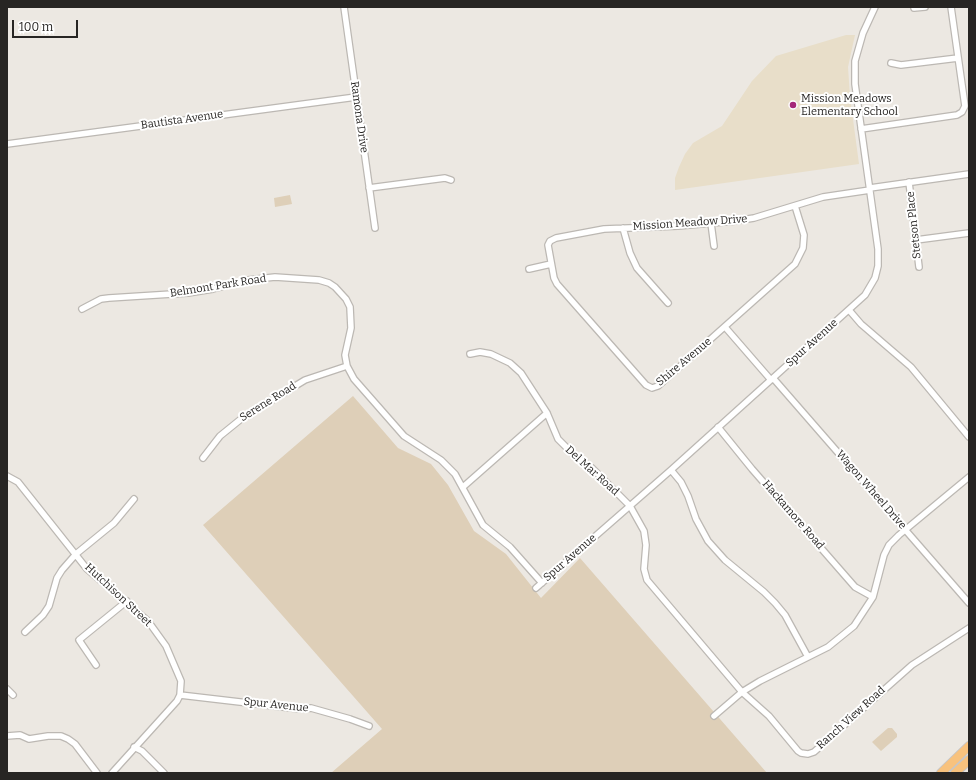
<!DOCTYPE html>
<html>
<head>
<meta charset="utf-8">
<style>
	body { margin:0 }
	#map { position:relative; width:976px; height:780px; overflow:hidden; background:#ece8e2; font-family:Bitter,serif }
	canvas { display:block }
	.frame { position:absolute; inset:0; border:8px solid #272523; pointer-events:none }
	.scale { position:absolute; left:12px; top:20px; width:66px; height:18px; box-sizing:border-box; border:2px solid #272523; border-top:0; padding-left:5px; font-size:12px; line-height:14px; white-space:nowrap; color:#272523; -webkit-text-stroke:3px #fff; paint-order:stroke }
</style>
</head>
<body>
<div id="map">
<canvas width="976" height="780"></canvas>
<div class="frame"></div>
<div class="scale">100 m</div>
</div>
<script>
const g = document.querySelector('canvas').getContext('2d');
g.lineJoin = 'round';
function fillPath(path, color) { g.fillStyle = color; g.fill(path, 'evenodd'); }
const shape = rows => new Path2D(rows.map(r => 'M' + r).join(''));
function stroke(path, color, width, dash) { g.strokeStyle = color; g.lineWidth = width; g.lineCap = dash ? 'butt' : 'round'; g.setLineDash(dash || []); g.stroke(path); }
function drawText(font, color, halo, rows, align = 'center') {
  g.font = font + ' Bitter,serif'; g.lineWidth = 4; g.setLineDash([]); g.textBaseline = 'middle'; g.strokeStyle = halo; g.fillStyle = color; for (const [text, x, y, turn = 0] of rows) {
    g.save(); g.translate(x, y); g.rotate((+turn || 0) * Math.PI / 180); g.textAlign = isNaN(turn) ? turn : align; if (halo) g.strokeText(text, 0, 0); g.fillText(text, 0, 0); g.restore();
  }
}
fillPath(shape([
	[846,35,855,35,848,67,850,97,859,164,675,190,675,178,679,167,685,154,693,143,722,126,752,81,776,56]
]), '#e8dec9');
fillPath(shape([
	[290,195,292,204,275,207,274,198],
	[353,396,398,448,431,464,448,485,474,531,506,554,541,598,580,558,767,773,331,773,382,729,203,525],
	[888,728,892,728,897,734,897,737,881,751,872,742]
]), '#decfb8');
const minor = shape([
	[344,7,375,228],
	[914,8,925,7],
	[891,63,901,65,958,58],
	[861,129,957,115,962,112,965,106,951,7],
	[7,144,356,97],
	[909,182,919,267],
	[369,188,445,178,451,180],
	[870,188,969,174],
	[795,206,804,235,803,248,795,264,658,386,652,388,646,385,557,284,554,278,548,245,550,241,556,238,604,229,678,226,735,221,754,218,823,197,870,190],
	[711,223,714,246],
	[623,228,630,253,637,268,668,303],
	[916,240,969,233],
	[529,269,551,264],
	[82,309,101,299,109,298,188,293,213,289,248,280,275,277,319,280,329,283,335,287,346,299,350,307,351,328,345,355,347,366,354,379,404,436,441,460,455,474,483,525,510,547,542,583],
	[849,310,861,324,911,367,969,437],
	[725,327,771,380],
	[470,354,480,352,491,354,510,363,521,373,547,413,558,439,576,457,592,468,630,506,644,531,646,545,644,569,647,580,742,692,769,716,798,751,801,753,808,754,814,752,912,665,969,628],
	[773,378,969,603],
	[718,427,752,469,855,587,873,597],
	[203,458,220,436,241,419,305,380,347,366],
	[671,470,681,482,688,496,696,519,708,541,725,560,764,592,775,603,785,615,808,657],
	[7,476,18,482,87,569,148,621,166,646,181,681,180,695,177,701,112,773],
	[463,487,547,413],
	[536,588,671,470,865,295,875,278,878,266,878,249,855,84,855,61,863,33,875,7],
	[25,632,43,615,49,606,57,578,62,570,76,554,114,523,134,499],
	[96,665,79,640,127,601],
	[7,689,13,695],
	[180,695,300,709,311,708,350,719,369,726],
	[714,716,742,692,760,681,828,647,854,626,873,597,884,555,889,545,899,535,969,477],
	[7,736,20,735,29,739,48,736,61,736,68,739,75,744,97,773],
	[134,747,142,751,164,773]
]);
const highway = shape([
	[941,773,969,746],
	[955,773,969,760]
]);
stroke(minor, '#bcb8b3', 8);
stroke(highway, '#c7c6c6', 10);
stroke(minor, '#fff', 5.5);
stroke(highway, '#f8c27d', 8);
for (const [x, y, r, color] of [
	[793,105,4,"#a42779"]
]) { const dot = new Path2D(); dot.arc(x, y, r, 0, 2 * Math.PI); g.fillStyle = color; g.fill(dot); stroke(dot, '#fff', 1.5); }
drawText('11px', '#272523', '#fff', [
	["Mission Meadows",801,99],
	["Elementary School",801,112]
], 'left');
drawText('11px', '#272523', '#fff', [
	["Ramona Drive",359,117,82],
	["Bautista Avenue",182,120,-8],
	["Mission Meadow Drive",690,223,-4],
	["Stetson Place",914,225,-96],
	["Belmont Park Road",218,286,-9],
	["Spur Avenue",812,343,-42],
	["Shire Avenue",684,362,-40],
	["Serene Road",268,402,-32],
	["Del Mar Road",592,471,42],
	["Wagon Wheel Drive",871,490,49],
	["Hackamore Road",793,515,49],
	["Spur Avenue",570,558,-41],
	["Hutchison Street",118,595,43],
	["Spur Avenue",276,705,6],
	["Ranch View Road",851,718,-42]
]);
</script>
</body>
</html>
